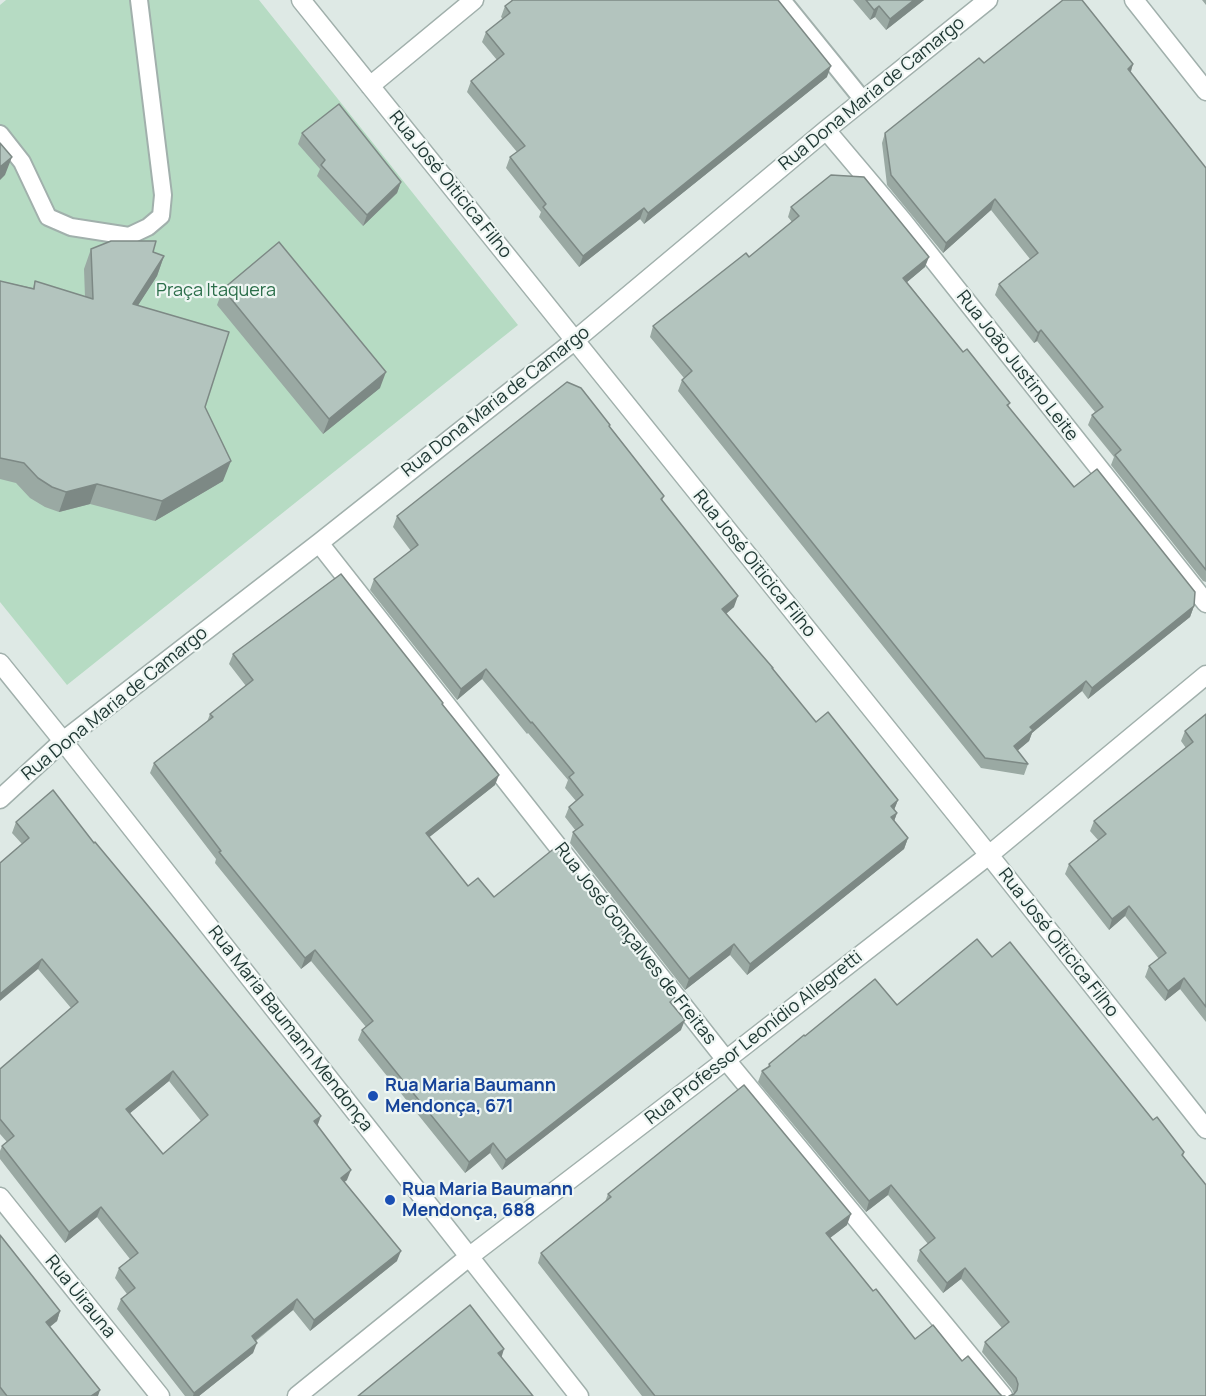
<!DOCTYPE html>
<html>
<head>
<meta charset="utf-8">
<style>
	body { margin:0 }
	canvas { display:block; background:#dee9e5 }
</style>
</head>
<body>
<canvas width="1206" height="1396"></canvas>
<script>
const g = document.querySelector('canvas').getContext('2d');
g.lineJoin = 'round';
function fillPath(path, color) { g.fillStyle = color; g.fill(path, 'evenodd'); }
const shape = rows => new Path2D(rows.map(r => 'M' + r).join(''));
function stroke(path, color, width, dash) { g.strokeStyle = color; g.lineWidth = width; g.lineCap = dash ? 'butt' : 'round'; g.setLineDash(dash || []); g.stroke(path); }
function drawText(font, color, halo, rows, align = 'center') {
  g.font = font + ' Manrope,sans-serif'; g.lineWidth = 4.5; g.setLineDash([]); g.textBaseline = 'middle'; g.strokeStyle = halo; g.fillStyle = color; for (const [text, x, y, turn = 0] of rows) {
    g.save(); g.translate(x, y); g.rotate((+turn || 0) * Math.PI / 180); g.textAlign = isNaN(turn) ? turn : align; if (halo) g.strokeText(text, 0, 0); g.fillText(text, 0, 0); g.restore();
  }
}
fillPath(shape([
	[6,0,259,0,518,325,67,685,0,602,0,5]
]), '#b6dbc3');
const lane = shape([
	[782,0,863,100],
	[0,134,22,162,48,217,71,227,129,236,148,227,161,216,163,195,139,0]
]);
const street = shape([
	[301,0,989,855,1206,1129],
	[1134,0,1206,91],
	[370,86,474,0],
	[826,130,902,220,1206,603],
	[319,543,726,1060,1003,1396],
	[0,663,63,741,579,1396],
	[0,799,63,741,319,543,574,341,826,130,988,0],
	[0,1197,160,1396],
	[297,1396,470,1256,726,1060,989,855,1206,675]
]);
stroke(lane, '#a1b0ac', 20);
stroke(street, '#a1b0ac', 21);
stroke(lane, '#fff', 16);
stroke(street, '#fff', 18);
fillPath(shape([
	[511,0,778,0,827,77,644,224,640,219,579,267,539,217,541,212,506,168,510,157,517,152,467,92,471,81,497,60,482,42,486,32,503,19,501,17,505,6,512,1],
	[853,0,924,0,886,30,875,17,870,20],
	[1202,0,1206,0,1206,5],
	[984,63,1133,64,1130,72,1206,168,1206,582,1203,581,1111,465,1114,457,1088,425,1092,415,1095,412,1037,341,1034,343,995,295,999,284,1030,259,991,210,943,253,887,185,882,143,885,133],
	[302,133,401,182,397,193,363,226,317,176,320,169,298,144],
	[791,207,925,267,907,282,963,352,1010,403,1008,407,1074,487,1194,606,1190,617,1088,699,1082,691,1032,733,1029,741,1017,751,1028,764,1024,775,981,768,678,391,682,380,684,378,650,337,653,326,749,257,792,222,788,217],
	[91,249,153,252,164,256,157,276,138,305,205,407,223,481,155,521,90,504,59,512,45,507,30,498,16,483,0,479,0,281,33,288,35,281,85,297,84,269],
	[223,289,380,388,323,434,217,305],
	[610,427,664,496,662,501,734,607,726,613,816,722,898,800,894,810,897,813,894,821,908,838,904,849,747,975,730,955,685,990,570,843,573,832,576,831,565,817,569,807,576,801,565,788,568,780,528,733,527,734,482,679,457,700,370,590,374,579,411,551,393,527,397,516],
	[233,654,442,705,495,785,429,837,468,886,494,897,675,998,673,1005,681,1030,502,1170,490,1153,465,1173,358,1040,362,1030,366,1027,311,961,301,969,215,863,216,859,150,773,154,763,207,722,210,714,246,686,229,664],
	[1206,714,1206,1022,1180,989,1165,1001,1145,977,1149,966,1159,959,1125,916,1109,930,1065,874,1069,864,1098,840,1090,831,1094,821,1186,748,1181,741,1185,731],
	[16,822,317,1126,347,1180,344,1182,397,1261,310,1331,293,1310,256,1341,253,1353,199,1396,185,1396,117,1309,121,1299,127,1294,115,1278,119,1268,130,1259,97,1217,65,1243,0,1159,0,1151,2,1146,7,1142,0,1134,0,1069,71,1008,38,969,22,844,12,833],
	[169,1081,201,1121,163,1154,130,1113],
	[992,957,1184,1152,1183,1156,1014,1394,1012,1389,982,1352,985,1342,1002,1328,961,1279,943,1293,917,1261,920,1250,928,1244,888,1195,866,1212,758,1082,762,1071,768,1067,769,1064,805,1036,897,1005],
	[608,1194,847,1225,830,1238,873,1291,915,1339,962,1361,999,1393,1002,1396,1005,1396,642,1396,538,1263,541,1253,605,1202],
	[0,1236,60,1311,57,1321,50,1327,98,1396,0,1396]
]), '#9aa9a3');
fillPath(shape([
	[914,0,924,0,886,30,890,19],
	[879,6,875,17,870,20,874,10],
	[1133,64,1130,75,1128,69],
	[831,66,827,77,644,224,648,213],
	[12,157,5,175,0,180,0,167],
	[401,182,397,193,363,226,367,215],
	[995,199,991,210,943,253,946,243],
	[644,208,640,219,579,267,583,256],
	[164,256,157,276,126,324,133,304],
	[929,257,925,267,900,288,903,278],
	[1041,330,1037,341,1034,343,1038,333],
	[386,372,380,388,323,434,329,419],
	[231,461,223,481,155,521,162,501],
	[97,484,90,504,59,512,66,492],
	[738,596,734,607,719,620,722,609],
	[1194,606,1190,617,1088,699,1092,688],
	[486,669,482,679,457,700,461,689],
	[1086,681,1082,691,1032,733,1029,741,1010,757,1014,746,1030,727],
	[499,775,495,785,422,843,426,833],
	[898,800,894,810,891,806],
	[897,813,893,824,891,817],
	[908,838,904,849,747,975,750,964],
	[1129,906,1125,916,1109,930,1112,919],
	[734,944,730,955,685,990,689,979],
	[315,950,311,961,301,969,305,958],
	[42,959,38,969,0,1001,0,994],
	[1184,978,1180,989,1165,1001,1168,991],
	[685,1020,681,1030,502,1170,506,1160],
	[173,1071,169,1081,123,1119,126,1109],
	[321,1116,317,1127,314,1121],
	[493,1143,490,1153,465,1173,469,1162],
	[351,1170,347,1180,337,1188,341,1178],
	[891,1185,888,1195,866,1212,869,1201],
	[101,1207,97,1217,65,1243,69,1232],
	[851,1214,847,1225,822,1244,826,1233],
	[401,1251,397,1261,310,1331,314,1320],
	[965,1268,961,1279,943,1293,947,1283],
	[297,1299,293,1310,248,1346,252,1336],
	[60,1311,57,1321,43,1332,46,1322],
	[257,1343,253,1353,199,1396,193,1396,194,1393],
	[504,1349,501,1359,498,1353],
	[100,1390,98,1396,91,1396]
]), '#7d8985');
const building = shape([
	[513,0,778,0,831,66,648,213,644,208,583,256,543,207,546,204,510,157,525,146,471,81,504,54,486,32,510,13,505,6,513,0],
	[866,0,914,0,890,19,879,6,874,10,866,0],
	[1063,0,1082,0,1133,64,1128,69,1206,168,1206,570,1115,455,1121,450,1092,415,1103,407,1041,330,1038,333,999,284,1038,253,995,199,946,243,891,175,885,133,979,58,984,63,1063,0],
	[339,104,401,182,367,215,321,165,325,160,302,133,339,104],
	[0,143,12,157,0,167,0,143],
	[831,175,864,177,929,257,903,278,963,352,967,349,1010,403,1007,405,1074,487,1097,469,1195,592,1194,606,1092,688,1086,681,1030,727,1033,730,1014,746,1028,764,985,758,682,380,692,371,653,326,746,253,749,257,799,216,791,207,831,175],
	[111,241,156,241,153,252,164,256,133,304,229,332,205,407,231,461,162,501,97,484,66,492,52,487,38,478,24,463,0,458,0,281,34,289,35,281,93,299,91,249,111,241],
	[279,242,386,372,329,419,223,289,279,242],
	[567,382,581,388,610,425,609,426,664,496,661,499,738,596,722,609,773,668,772,668,816,722,828,712,898,800,891,806,897,813,891,817,908,838,750,964,734,944,689,979,573,832,583,825,569,807,583,795,569,777,574,773,532,722,531,723,486,669,461,689,374,579,418,545,397,516,567,382],
	[341,574,443,703,442,704,499,775,426,833,468,886,478,878,494,897,556,847,671,994,675,998,670,1002,685,1020,506,1160,493,1143,469,1162,362,1030,373,1021,315,950,305,958,219,852,221,851,154,763,213,717,210,714,253,680,233,654,341,574],
	[1206,714,1206,1007,1184,978,1168,991,1149,966,1166,953,1129,906,1112,919,1069,864,1106,834,1094,821,1193,742,1185,731,1206,714],
	[53,790,94,843,95,842,149,907,321,1116,314,1121,351,1170,341,1178,401,1251,314,1320,297,1299,252,1336,257,1343,194,1393,121,1299,135,1288,119,1268,138,1253,101,1207,69,1232,2,1146,14,1136,0,1119,0,1069,78,1002,42,959,0,994,0,863,29,838,16,822,53,790],
	[173,1071,208,1115,163,1154,126,1109,173,1071],
	[977,939,992,957,1010,942,1153,1120,1157,1117,1184,1152,1182,1155,1206,1185,1206,1396,1009,1396,1014,1394,1017,1390,1018,1384,1016,1378,985,1342,1009,1322,965,1268,947,1283,920,1250,935,1238,891,1185,869,1201,762,1071,770,1066,769,1064,804,1035,805,1036,875,979,897,1005,977,939],
	[744,1085,851,1214,826,1233,873,1291,876,1289,915,1339,933,1325,962,1361,968,1356,999,1393,1002,1396,1005,1396,655,1396,541,1253,611,1197,608,1194,744,1085],
	[0,1235,60,1311,46,1322,100,1390,91,1396,7,1396,0,1387,0,1235],
	[470,1305,504,1349,498,1353,533,1396,358,1396,470,1305]
]);
fillPath(building, '#b3c4be');
stroke(building, '#7d8985', 1.5);
for (const [x, y, r, color] of [
	[373,1096,6,"#1a4fb4"],
	[390,1200,6,"#1a4fb4"]
]) { const dot = new Path2D(); dot.arc(x, y, r, 0, 2 * Math.PI); g.fillStyle = color; g.fill(dot); stroke(dot, '#eef6f3', 2); }
drawText('18px', '#203834', '#eef6f3', [
	["Rua Dona Maria de Camargo",872,94,-39],
	["Rua José Oiticica Filho",450,185,51],
	["Rua João Justino Leite",1017,366,52],
	["Rua Dona Maria de Camargo",496,402,-38],
	["Rua José Oiticica Filho",754,564,51],
	["Rua Dona Maria de Camargo",115,704,-39],
	["Rua José Oiticica Filho",1058,943,52],
	["Rua José Gonçalves de Freitas",635,944,52],
	["Rua Maria Baumann Mendonça",290,1029,52],
	["Rua Professor Leonídio Allegretti",754,1038,-38],
	["Rua Uirauna",80,1297,51]
]);
drawText('18px', '#2b6e4a', '#eef6f3', [
	["Praça Itaquera",216,291]
]);
drawText('bold 18px', '#164399', '#eef6f3', [
	["Rua Maria Baumann",385,1086],
	["Mendonça, 671",385,1107],
	["Rua Maria Baumann",402,1190],
	["Mendonça, 688",402,1211]
], 'left');
</script>
</body>
</html>
